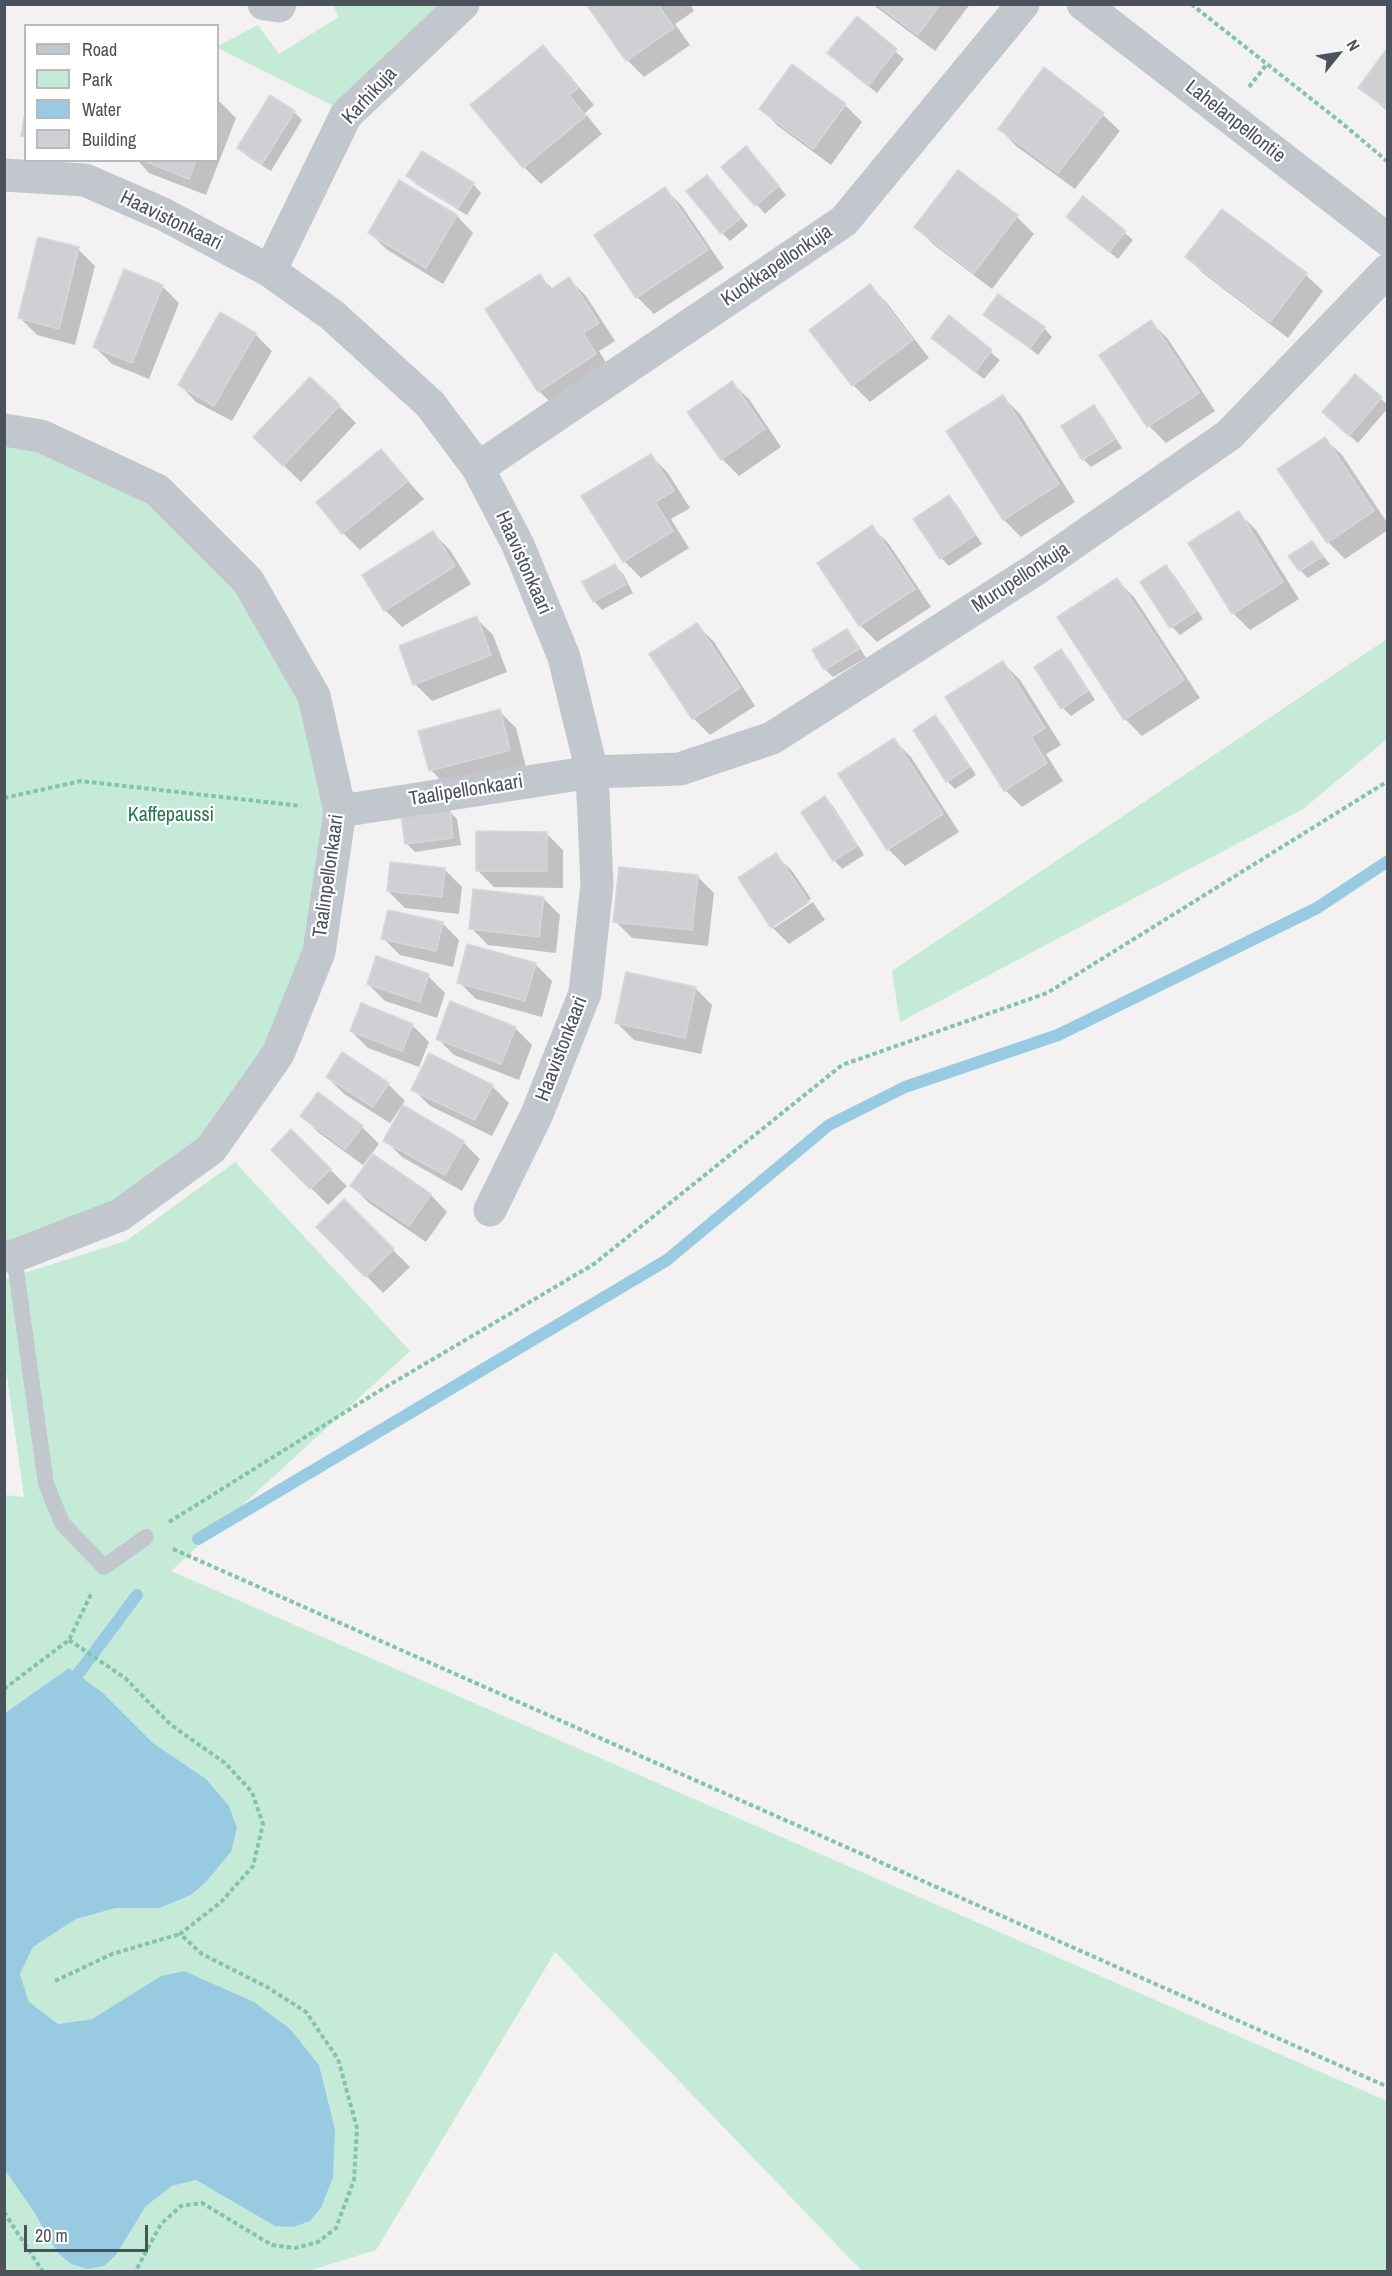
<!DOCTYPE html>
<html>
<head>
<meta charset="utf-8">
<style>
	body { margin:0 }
	#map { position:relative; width:1392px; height:2276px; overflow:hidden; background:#f3f1f1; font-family:"Archivo Narrow",sans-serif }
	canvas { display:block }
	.frame { position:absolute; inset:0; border:6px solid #4b525c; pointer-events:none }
	.legend { position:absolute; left:24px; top:24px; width:195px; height:138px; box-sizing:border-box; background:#fff; border:2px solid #b7babe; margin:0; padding:8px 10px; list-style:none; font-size:18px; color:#4b525c }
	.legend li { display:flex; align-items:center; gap:12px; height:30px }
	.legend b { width:30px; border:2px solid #b7babe }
	.north { position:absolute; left:1308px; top:24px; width:60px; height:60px; -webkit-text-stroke:4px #fff; paint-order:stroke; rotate:60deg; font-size:16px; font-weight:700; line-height:24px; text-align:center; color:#4b525c }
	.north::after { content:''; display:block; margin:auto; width:21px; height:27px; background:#4b525c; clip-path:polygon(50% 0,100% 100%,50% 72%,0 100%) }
	.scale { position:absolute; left:24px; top:2225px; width:124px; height:27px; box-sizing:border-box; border:3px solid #4b525c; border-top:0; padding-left:8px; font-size:18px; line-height:21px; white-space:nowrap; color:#4b525c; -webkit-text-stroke:4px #fff; paint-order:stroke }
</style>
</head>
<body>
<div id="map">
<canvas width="1392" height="2276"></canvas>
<div class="frame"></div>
<ul class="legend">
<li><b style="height:8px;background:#c1c7cd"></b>Road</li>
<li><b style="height:16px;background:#c5ead8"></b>Park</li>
<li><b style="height:16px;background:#98cbe2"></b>Water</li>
<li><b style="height:16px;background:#ced0d4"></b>Building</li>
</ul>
<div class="north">N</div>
<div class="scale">20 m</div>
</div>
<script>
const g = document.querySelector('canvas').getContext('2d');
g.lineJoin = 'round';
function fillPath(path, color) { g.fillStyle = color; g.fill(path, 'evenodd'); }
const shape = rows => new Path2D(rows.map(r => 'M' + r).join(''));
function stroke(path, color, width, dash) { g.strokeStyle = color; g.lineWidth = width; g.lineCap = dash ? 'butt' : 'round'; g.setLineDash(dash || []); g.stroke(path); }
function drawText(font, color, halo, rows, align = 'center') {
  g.font = font + ' "Archivo Narrow",sans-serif'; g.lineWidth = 4.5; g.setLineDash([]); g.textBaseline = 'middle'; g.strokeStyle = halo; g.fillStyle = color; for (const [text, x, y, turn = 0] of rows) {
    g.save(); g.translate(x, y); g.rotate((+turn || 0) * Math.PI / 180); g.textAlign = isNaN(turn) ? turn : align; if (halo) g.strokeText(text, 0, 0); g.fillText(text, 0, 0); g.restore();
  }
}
fillPath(shape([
	[439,4,336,107,218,48,218,46,258,25,279,54,339,17,333,5],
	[5,430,157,490,248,581,314,696,340,811,319,952,211,1148,120,1215,5,1256],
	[1387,639,1387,739,1303,809,900,1022,892,971],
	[235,1162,410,1351,171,1571,1387,2101,1387,2271,862,2271,555,1952,376,2250,308,2271,5,2271,5,2170,34,2212,57,2252,116,2255,146,2206,172,2186,197,2180,275,2226,161,1976,92,2019,58,2024,29,2002,20,1974,33,1947,76,1919,116,1908,160,1908,191,1895,207,1881,231,1852,206,1779,153,1743,103,1693,69,1668,5,1713,4,1495,24,1497,5,1363,5,1279,126,1241]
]), '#c5ead8');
fillPath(shape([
	[69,1668,103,1693,153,1743,206,1779,229,1806,237,1828,231,1852,207,1881,191,1895,160,1908,116,1908,76,1919,33,1947,20,1974,29,2002,58,2024,92,2019,161,1976,184,1971,254,2002,290,2029,319,2065,335,2130,333,2177,321,2208,310,2221,293,2227,275,2226,196,2180,172,2186,146,2206,116,2255,104,2266,88,2269,71,2264,57,2252,34,2212,5,2170,5,1713]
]), '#98cbe2');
fillPath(shape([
	[588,4,690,4,694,11,675,24,690,45,644,77,627,60],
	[872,4,970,4,935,51],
	[857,19,904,59,877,93,837,61],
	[543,47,560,64,594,105,585,113,602,134,541,184,524,167,472,105],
	[1388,49,1388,112,1360,87],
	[792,66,845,105,862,122,831,165,778,126,761,109],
	[1044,69,1103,115,1120,131,1075,189,1016,146,1000,129],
	[218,100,236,118,206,195,149,173,137,160,218,160],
	[294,112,302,120,271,171,247,156,238,148],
	[754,156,786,195,765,214,723,167],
	[958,172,1017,217,1034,234,992,289,933,244,916,227],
	[408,176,473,184,481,193,467,215,416,184],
	[399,182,457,216,473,233,443,284,386,249,369,232],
	[715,185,748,226,730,241,722,233],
	[665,189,682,206,724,268,654,314,637,297,596,236],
	[1083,198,1133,240,1118,259,1076,225],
	[1222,211,1306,275,1323,291,1288,338,1204,274,1187,257],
	[78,249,95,266,75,345,37,335,20,318],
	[539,276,553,289,569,279,586,296,615,341,599,351,612,372,556,408,539,391],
	[162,286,179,303,149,379,112,364,95,347],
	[870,286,887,303,929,358,870,402,853,385,811,330],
	[985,314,1044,328,1052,337,1038,355],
	[949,318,1000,360,984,379,942,346],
	[1151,322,1168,339,1215,411,1166,443,1149,426,1101,355],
	[255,334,272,351,232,421,196,402,180,385],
	[1355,376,1388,405,1388,408,1358,443,1332,420],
	[732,383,749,399,781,447,739,476,722,459],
	[1003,397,1020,414,1075,502,1021,537,1004,520,948,431],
	[339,406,356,423,301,482,272,454],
	[1094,407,1102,416,1122,448,1091,467,1083,459],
	[1325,439,1342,455,1388,524,1388,530,1345,559,1328,542],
	[381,451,424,499,360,550,343,533,318,502],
	[651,456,668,473,690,508,671,519,689,548,641,578,624,561],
	[949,497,957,505,982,544,949,566,941,558],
	[1239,513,1256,530,1299,599,1250,630,1233,613],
	[872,527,889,544,931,607,877,642,860,625,819,564],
	[433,533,450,550,471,584,402,627,385,610],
	[1312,543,1330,564,1308,578,1300,570],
	[615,566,623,574,633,593,602,610,594,601,584,583],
	[1166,567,1174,575,1203,619,1180,635,1172,627,1142,582],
	[1117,580,1134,597,1200,698,1142,736,1125,719],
	[476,618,493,635,507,672,432,701,415,684],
	[697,625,714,642,755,706,710,735,693,718,651,654],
	[846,631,855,640,866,658,833,677,825,669],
	[1061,651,1069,659,1095,700,1071,716,1063,708],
	[1003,663,1020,680,1061,745,1046,754,1063,781,1022,807,1005,790],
	[499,711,516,728,526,767,448,788,431,770],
	[935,717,943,725,976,775,955,789,947,781],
	[894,740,911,757,959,832,905,866,888,849],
	[825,798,833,806,864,855,842,869,834,860,803,812],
	[449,811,457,819,461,845,415,852,406,843],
	[546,833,563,850,563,888,494,887,477,870],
	[776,855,793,872,811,899,774,924,774,928,813,902,825,920,789,944,772,927],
	[445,870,462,887,459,914,405,908,388,891],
	[697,876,714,893,708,946,632,938,615,921],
	[543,898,560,915,556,953,488,945,471,928],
	[442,923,459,940,453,967,400,955,383,938],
	[535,964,552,981,542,1017,476,999,459,982],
	[428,976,445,993,437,1018,385,1001,368,984],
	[695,988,712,1005,701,1054,634,1040,617,1023],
	[412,1025,429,1042,419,1067,368,1048,351,1031],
	[515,1028,532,1045,519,1080,454,1055,437,1038],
	[327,1077,388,1084,405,1101,390,1123,344,1094],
	[492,1086,509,1103,492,1136,430,1106,413,1089],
	[302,1116,362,1127,379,1144,363,1165,319,1133],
	[291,1131,347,1186,328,1205,273,1150],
	[385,1140,463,1142,480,1159,462,1191,402,1157],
	[373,1156,431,1195,447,1212,426,1242,369,1203,352,1186],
	[344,1201,410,1267,383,1293,318,1227]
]), '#0003');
stroke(shape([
	[198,1539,667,1260,829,1125,905,1087,1058,1035,1317,908,1388,861],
	[78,1674,137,1595]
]), '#98cbe2', 12);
const building = shape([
	[586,4,662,4,659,6,674,28,626,61,586,4],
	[876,4,940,4,918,35,876,4],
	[857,16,897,49,868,86,827,53,857,16],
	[543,45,578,88,569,95,586,116,523,168,470,105,543,45],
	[1388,47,1388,109,1358,88,1388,47],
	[792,64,846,104,813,149,759,109,792,64],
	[1044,67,1104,113,1058,173,998,129,1044,67],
	[270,95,295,111,262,164,237,148,270,95],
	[26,106,26,137,21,136,26,106],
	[746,146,779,186,755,206,721,167,746,146],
	[422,151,474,183,458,208,406,176,422,151],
	[142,160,196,160,189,179,142,160],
	[958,170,1018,215,974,273,914,227,958,170],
	[707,175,741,218,721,234,686,191,707,175],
	[399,180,457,215,426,268,368,233,399,180],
	[665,187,708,250,636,298,594,235,665,187],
	[1083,196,1126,231,1109,252,1066,217,1083,196],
	[1222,209,1307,273,1270,322,1185,257,1222,209],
	[38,237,79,247,59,329,18,318,38,237],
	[124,269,163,285,132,363,93,347,124,269],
	[540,274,550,290,569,277,599,323,583,333,596,354,538,392,485,309,540,274],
	[870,284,913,340,852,386,809,330,870,284],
	[998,294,1045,327,1030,348,983,315,998,294],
	[220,312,256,333,214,406,178,385,220,312],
	[949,315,992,350,975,372,931,338,949,315],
	[1151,320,1199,393,1147,427,1099,355,1151,320],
	[1355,374,1382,397,1349,436,1322,412,1355,374],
	[310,377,340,405,283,466,253,437,310,377],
	[732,381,765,429,721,460,687,412,732,381],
	[1003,395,1059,484,1003,520,946,431,1003,395],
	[1094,405,1115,439,1082,460,1061,426,1094,405],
	[1325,437,1374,511,1327,543,1277,469,1325,437],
	[381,449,408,481,342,534,316,502,381,449],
	[651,454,674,491,655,502,673,531,623,562,581,496,651,454],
	[949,495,975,535,940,559,913,519,949,495],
	[1239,511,1283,582,1232,614,1188,543,1239,511],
	[872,525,915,589,859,626,817,563,872,525],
	[433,531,455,566,384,611,362,575,433,531],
	[1312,541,1323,556,1299,571,1288,556,1312,541],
	[615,564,626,584,593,602,582,582,615,564],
	[1166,565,1196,611,1170,628,1140,582,1166,565],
	[1117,578,1184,680,1124,720,1057,617,1117,578],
	[477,616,491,655,413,685,399,646,477,616],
	[697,623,740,688,692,719,649,654,697,623],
	[847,629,859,649,824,670,812,650,847,629],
	[1061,649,1088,691,1061,709,1034,667,1061,649],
	[1003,661,1045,728,1031,737,1047,763,1004,791,945,697,1003,661],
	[500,709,510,750,429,771,418,731,500,709],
	[935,715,969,767,946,782,913,730,935,715],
	[894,738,943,814,887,850,838,774,894,738],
	[825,796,857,846,833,861,801,812,825,796],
	[450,809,453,838,405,844,401,816,450,809],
	[476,831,547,832,547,871,476,871,476,831],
	[776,853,809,902,771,928,738,878,776,853],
	[390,862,445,868,442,897,387,891,390,862],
	[619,867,698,875,692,930,613,922,619,867],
	[473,889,544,897,539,937,469,929,473,889],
	[388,910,443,922,436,951,381,939,388,910],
	[467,944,536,963,525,1001,457,983,467,944],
	[376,956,429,974,420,1002,367,984,376,956],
	[626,972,696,987,685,1038,615,1023,626,972],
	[450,1001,516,1027,501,1064,436,1039,450,1001],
	[361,1003,413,1024,402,1051,350,1031,361,1003],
	[342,1052,389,1083,373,1107,326,1077,342,1052],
	[429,1053,493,1085,475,1120,411,1090,429,1053],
	[318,1092,363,1126,345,1149,300,1116,318,1092],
	[403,1105,464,1141,445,1175,383,1141,403,1105],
	[291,1129,331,1169,310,1189,271,1150,291,1129],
	[373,1154,431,1194,409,1226,350,1186,373,1154],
	[344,1199,394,1249,365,1277,316,1227,344,1199]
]);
fillPath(building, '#ced0d4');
stroke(building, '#d6d7db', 1.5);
stroke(shape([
	[1191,4,1343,124,1388,162],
	[1249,87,1267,64],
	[4,798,81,781,301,806],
	[169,1522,379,1391,594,1264,842,1065,1047,993,1388,781],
	[173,1549,1388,2087],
	[69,1640,125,1678,171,1725,225,1763,252,1792,263,1824,253,1866,221,1902,180,1934,202,1954,267,1987,306,2012,338,2059,357,2128,354,2180,336,2228,318,2242,295,2248,272,2245,202,2203,181,2206,161,2224,135,2272],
	[4,1689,69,1640,92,1592],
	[55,1981,112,1954,180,1934],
	[4,2212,43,2272]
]), '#81c4aa', 4, [4.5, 3]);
stroke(shape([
	[14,1256,46,1484,62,1523,104,1567,146,1537]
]), '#c1c7cd', 16);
stroke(shape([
	[264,4,279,6,280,4],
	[1083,4,1388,240],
	[4,175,85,180,163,214,270,271,332,315,430,404,478,468,518,545,564,657,592,772,597,885,585,993,537,1114,490,1210],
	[270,271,346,115,463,4],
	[4,430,41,436,157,490,248,581,314,696,340,811,319,952,278,1054,211,1149,120,1215,14,1256,4,1256],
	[478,468,844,221,1023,4],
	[340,811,592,772,680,769,772,738,1036,569,1229,435,1388,270]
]), '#c1c7cd', 33);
drawText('20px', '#4b525c', '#fff', [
	["Karhikuja",370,96,-47],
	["Lahelanpellontie",1235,122,38],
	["Haavistonkaari",171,221,26],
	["Kuokkapellonkuja",777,266,-34],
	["Haavistonkaari",523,563,66],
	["Murupellonkuja",1021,578,-33],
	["Taalipellonkaari",466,791,-9],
	["Taalinpellonkaari",329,876,-82],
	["Haavistonkaari",562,1049,-69]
]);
drawText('20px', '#237555', '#fff', [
	["Kaffepaussi",171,816]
]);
</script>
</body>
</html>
